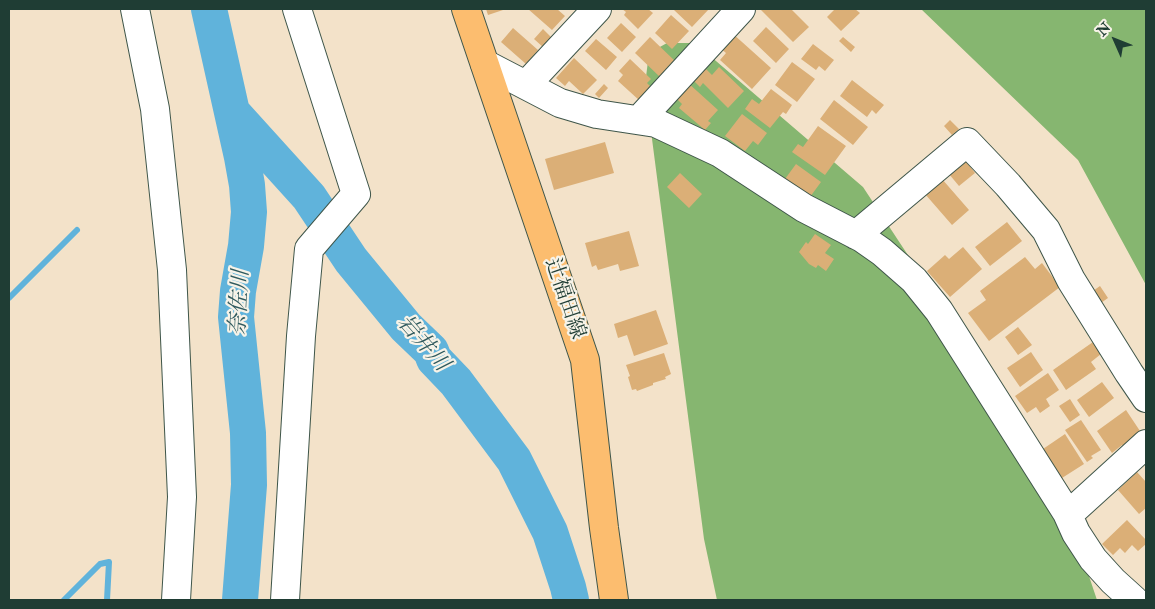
<!DOCTYPE html>
<html>
<head>
<meta charset="utf-8">
<style>
	body { margin:0 }
	#map { position:relative; width:1155px; height:609px; overflow:hidden; background:#f3e2c9; font-family:"IM FELL Double Pica",serif }
	canvas { display:block }
	.frame { position:absolute; inset:0; border:10px solid #1f3d34; pointer-events:none }
	.north { position:absolute; left:1090px; top:15px; width:50px; height:50px; -webkit-text-stroke:4px #f7f3e8; paint-order:stroke; rotate:314deg; font-size:14px; font-weight:700; line-height:20px; text-align:center; color:#1f3d34 }
	.north::after { content:''; display:block; margin:auto; width:18px; height:22px; background:#1f3d34; clip-path:polygon(50% 0,100% 100%,50% 72%,0 100%) }
</style>
</head>
<body>
<div id="map">
<canvas width="1155" height="609"></canvas>
<div class="frame"></div>
<div class="north">N</div>
</div>
<script>
const g = document.querySelector('canvas').getContext('2d');
g.lineJoin = 'round';
function fillPath(path, color) { g.fillStyle = color; g.fill(path, 'evenodd'); }
const shape = rows => new Path2D(rows.map(r => 'M' + r).join(''));
function stroke(path, color, width, dash) { g.strokeStyle = color; g.lineWidth = width; g.lineCap = dash ? 'butt' : 'round'; g.setLineDash(dash || []); g.stroke(path); }
function drawText(font, color, halo, rows, align = 'center') {
  g.font = font + ' "IM FELL Double Pica","Noto Serif JP",serif'; g.lineWidth = 4.5; g.setLineDash([]); g.textBaseline = 'middle'; g.strokeStyle = halo; g.fillStyle = color; for (const [text, x, y, turn = 0] of rows) {
    g.save(); g.translate(x, y); g.rotate((+turn || 0) * Math.PI / 180); g.textAlign = isNaN(turn) ? turn : align; if (halo) g.strokeText(text, 0, 0); g.fillText(text, 0, 0); g.restore();
  }
}
fillPath(shape([
	[921,9,1146,9,1146,285,1078,160],
	[667,43,695,43,863,187,1057,481,1097,600,717,600,704,539,645,85,649,53]
]), '#86b670');
stroke(shape([
	[9,298,77,230],
	[64,600,100,564,109,562,107,600]
]), '#60b3db', 6);
stroke(shape([
	[209,9,242,157,247,185,249,212,246,246,238,291,236,317,248,433,249,485,240,600],
	[233,113,309,197,351,260,406,327,431,351,434,359,456,382,514,460,550,532,568,587,571,600]
]), '#60b3db', 36);
fillPath(shape([
	[486,9,506,9,488,15],
	[528,9,557,9,565,16,552,30],
	[622,9,648,9,653,13,638,29,624,15,626,12],
	[676,9,709,9,692,27,674,10],
	[760,9,791,9,809,27,793,42],
	[835,9,855,9,860,13,841,31,827,17],
	[671,15,689,31,672,49,655,33],
	[621,23,636,37,622,52,607,38],
	[766,27,789,49,776,63,753,41],
	[513,28,538,50,526,64,501,42],
	[543,29,553,39,544,48,534,39],
	[732,33,771,68,752,89,720,60,726,53,719,47],
	[650,37,675,61,660,77,635,53],
	[843,37,855,47,851,52,839,41],
	[596,39,617,57,606,70,585,51],
	[813,44,834,60,825,71,819,66,816,70,801,59],
	[574,58,597,80,583,94,569,81,565,86,556,78],
	[630,59,651,79,647,83,652,88,640,101,618,81,623,75,619,71],
	[792,62,815,79,797,102,775,85],
	[701,64,712,75,719,67,744,91,728,108,703,83,700,87,689,76],
	[852,80,884,105,876,114,872,110,867,117,840,96],
	[687,82,718,110,708,121,711,123,705,130,679,108,682,104,674,96],
	[604,84,608,88,599,98,595,94],
	[771,89,792,105,786,114,783,112,770,128,745,109,752,99,759,104],
	[834,100,868,127,853,145,820,119],
	[742,114,767,133,758,145,753,141,745,151,725,136],
	[950,120,959,129,952,135,944,126],
	[818,126,846,146,825,175,792,152,798,144,803,147],
	[605,142,614,173,554,190,545,159],
	[965,160,975,173,959,186,949,174],
	[796,164,821,182,810,197,785,179],
	[680,173,702,194,689,208,667,187],
	[942,179,969,210,952,225,925,194],
	[1007,222,1022,241,990,266,975,247],
	[629,231,639,266,620,271,618,264,598,270,596,265,592,267,585,243],
	[815,234,831,245,825,253,834,259,826,271,818,265,816,268,809,264,799,252,806,242,808,244],
	[963,247,982,269,950,297,927,271,945,255,949,259],
	[1025,257,1035,269,1042,263,1060,287,989,341,968,313,986,300,980,291],
	[1100,286,1108,298,1098,305,1090,293],
	[656,310,668,344,634,356,627,335,618,338,614,324],
	[1018,327,1032,345,1018,355,1005,337],
	[1093,342,1101,354,1091,362,1096,369,1066,390,1053,370],
	[1031,352,1043,370,1020,387,1007,368],
	[664,353,671,374,665,377,666,379,653,383,653,385,637,391,636,389,632,390,628,377,630,376,626,365],
	[1048,373,1059,390,1046,399,1050,406,1040,413,1036,407,1027,413,1015,396],
	[1102,382,1114,398,1089,417,1077,400],
	[1070,399,1080,415,1070,422,1059,406],
	[1126,410,1140,431,1141,436,1126,450,1122,445,1112,453,1097,431],
	[1081,420,1101,450,1091,456,1093,458,1087,462,1065,430],
	[1065,434,1084,464,1062,478,1043,449],
	[1137,472,1146,482,1146,508,1139,514,1118,490],
	[1127,520,1146,540,1146,544,1138,551,1132,545,1125,553,1120,548,1113,555,1102,544]
]), '#dbaf77');
const minor = shape([
	[135,9,155,109,172,270,182,497,176,600],
	[485,64,560,103,597,114,656,123,720,153,804,208,862,238,882,252,914,280,939,311,1067,513,1076,533,1093,559,1113,581,1134,600],
	[526,85,597,9],
	[639,120,741,9],
	[856,235,967,142,1008,185,1046,230,1071,280,1129,373,1146,398],
	[1068,515,1146,444],
	[285,600,301,336,309,249,356,194,297,9]
]);
const major = shape([
	[466,9,585,360,604,528,614,600]
]);
stroke(minor, '#3f564a', 30);
stroke(major, '#3f564a', 30);
stroke(minor, '#fff', 28);
stroke(major, '#fcbd6f', 28);
drawText('21px', '#1f3d34', '#f7f3e8', [
	["辻福田線",564,299,71]
]);
drawText('italic 22px', '#2f5a5e', '#f7f3e8', [
	["奈佐川",241,303,-87],
	["岩井川",422,344,49]
]);
</script>
</body>
</html>
